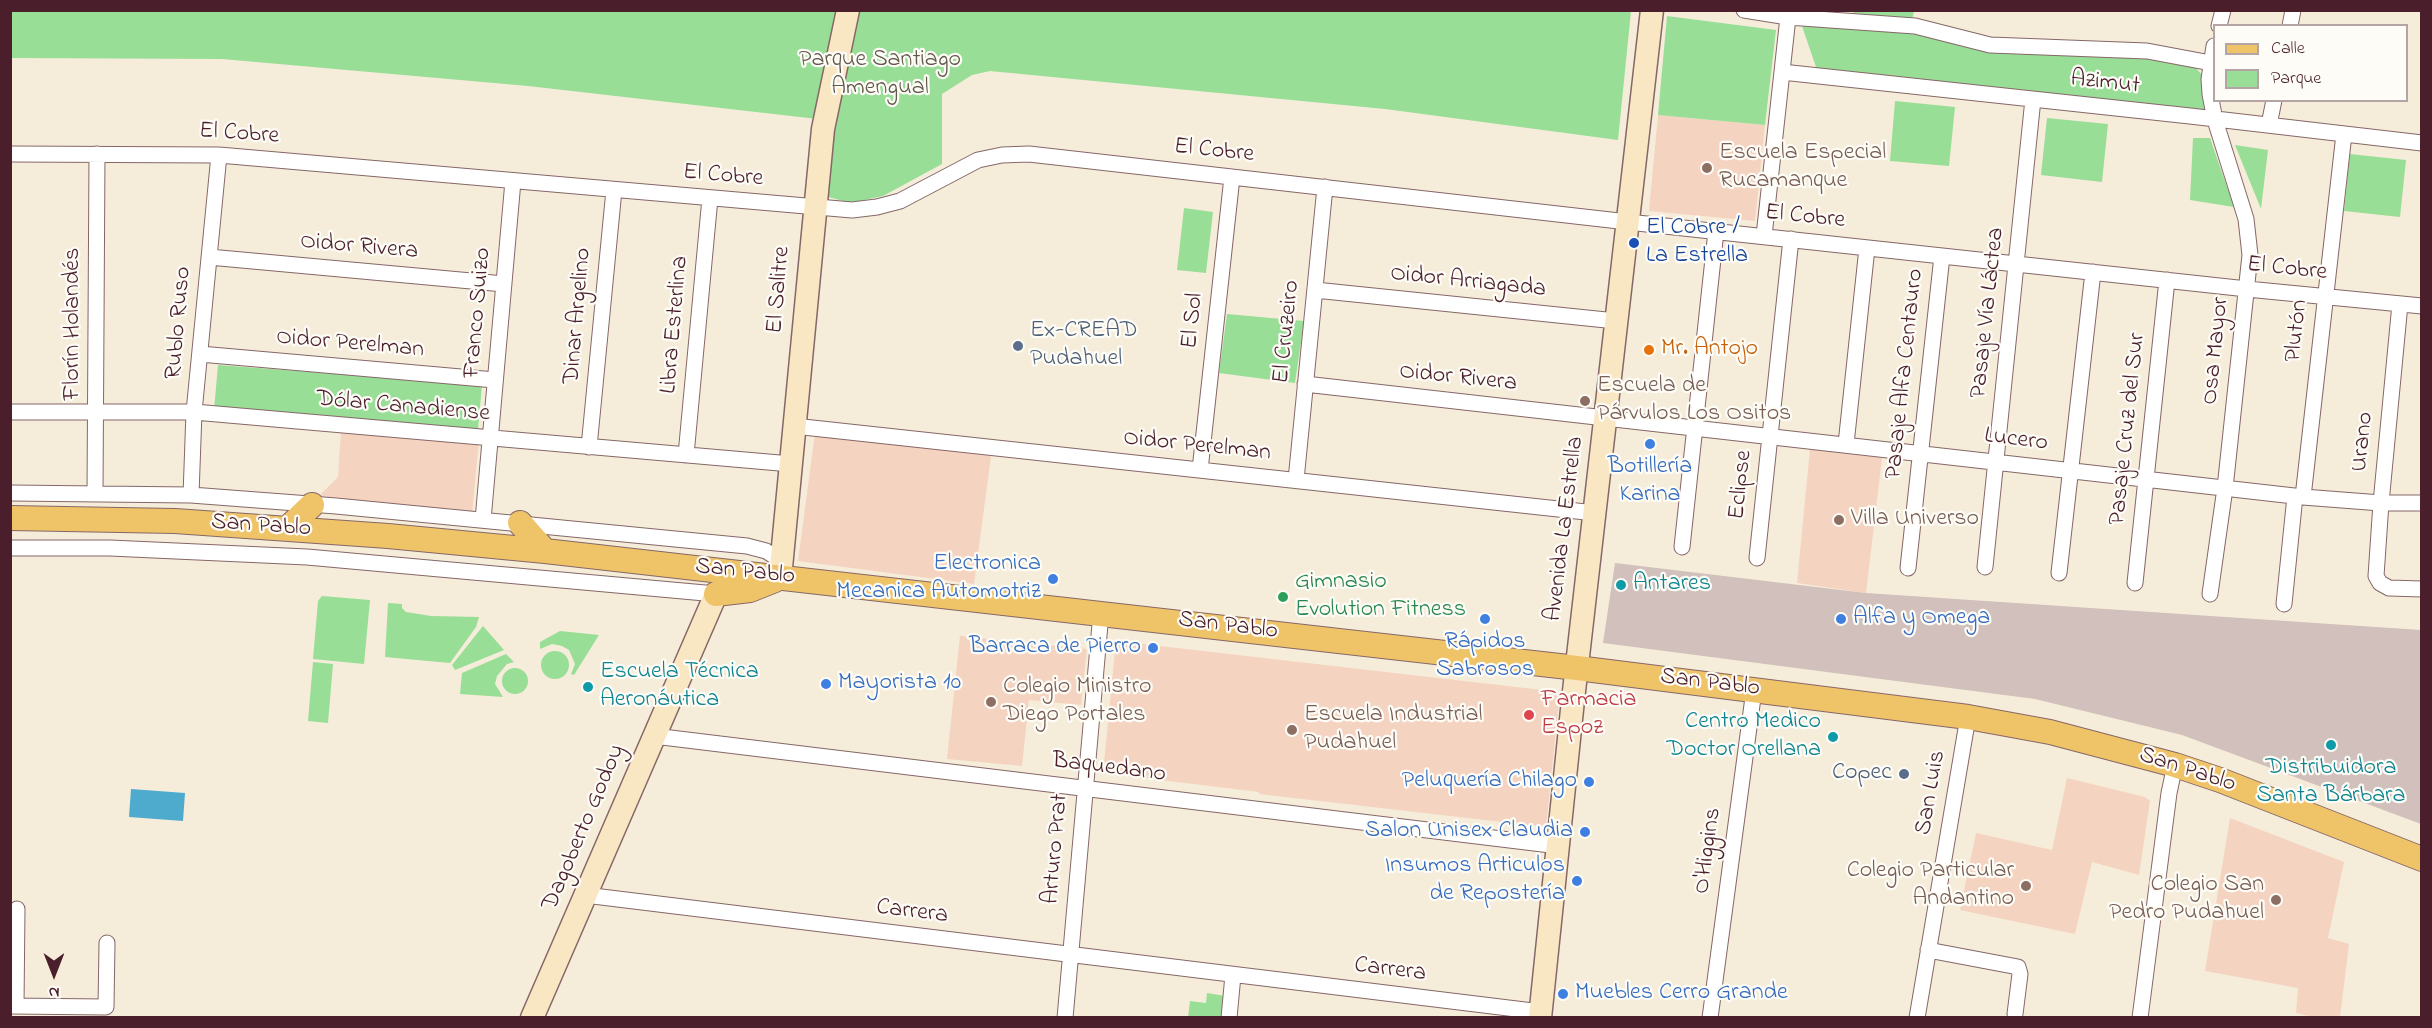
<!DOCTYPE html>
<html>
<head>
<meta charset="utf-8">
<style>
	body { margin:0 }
	#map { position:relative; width:2432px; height:1028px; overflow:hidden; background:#f5edd9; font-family:"Indie Flower",sans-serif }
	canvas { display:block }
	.frame { position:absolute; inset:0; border:12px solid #4a1f2b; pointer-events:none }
	.legend { position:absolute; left:2213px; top:24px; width:195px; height:78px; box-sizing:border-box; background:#fdfcf7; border:2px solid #b5a4a5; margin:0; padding:8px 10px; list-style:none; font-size:18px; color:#4a1f2b }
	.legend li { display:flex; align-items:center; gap:12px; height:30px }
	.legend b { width:30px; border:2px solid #b5a4a5 }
	.north { position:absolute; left:24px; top:944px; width:60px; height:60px; -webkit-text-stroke:4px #fdfcf7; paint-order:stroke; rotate:180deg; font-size:16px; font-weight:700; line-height:24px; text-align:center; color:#4a1f2b }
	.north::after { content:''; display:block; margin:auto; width:21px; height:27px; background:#4a1f2b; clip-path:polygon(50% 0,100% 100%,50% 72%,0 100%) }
</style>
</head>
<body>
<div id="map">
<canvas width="2432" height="1028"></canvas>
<div class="frame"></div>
<ul class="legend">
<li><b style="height:8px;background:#efc469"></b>Calle</li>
<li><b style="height:16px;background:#98de97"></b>Parque</li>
</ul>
<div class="north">N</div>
</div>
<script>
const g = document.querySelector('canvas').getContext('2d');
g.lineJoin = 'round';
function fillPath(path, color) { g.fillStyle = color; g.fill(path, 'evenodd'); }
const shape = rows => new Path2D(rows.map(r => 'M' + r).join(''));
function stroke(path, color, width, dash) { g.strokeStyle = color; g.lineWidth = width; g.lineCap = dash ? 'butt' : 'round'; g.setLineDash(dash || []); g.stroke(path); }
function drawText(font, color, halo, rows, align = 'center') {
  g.font = font + ' "Indie Flower",sans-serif'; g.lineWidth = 4.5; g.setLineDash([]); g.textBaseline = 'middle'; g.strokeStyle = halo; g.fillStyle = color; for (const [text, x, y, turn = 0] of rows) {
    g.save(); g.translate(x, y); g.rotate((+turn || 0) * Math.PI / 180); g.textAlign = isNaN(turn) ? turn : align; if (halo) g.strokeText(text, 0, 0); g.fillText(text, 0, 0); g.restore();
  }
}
fillPath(shape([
	[1658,115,1765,125,1755,221,1649,211],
	[341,432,479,440,472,515,316,499,338,477],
	[815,433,991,456,974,584,798,561],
	[1810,449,1882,458,1866,593,1797,583],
	[960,636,1087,649,1081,705,1029,700,1022,766,947,759],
	[1116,641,1560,692,1546,827,1259,794,1259,792,1103,773],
	[2067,778,2145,797,2150,801,2139,875,2092,862,2075,934,1960,910,1976,833,2052,850],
	[2230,818,2344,862,2328,938,2349,944,2340,1017,2313,1017,2296,1013,2298,988,2205,971]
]), '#f5d3c1');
fillPath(shape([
	[1615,563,1866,593,2421,630,2421,824,2182,735,2035,699,1603,643]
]), '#d1c0bc');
fillPath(shape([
	[11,10,1631,11,1618,140,1385,109,990,71,972,75,942,94,942,164,883,196,850,203,825,196,835,121,528,86,222,59,11,58],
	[1854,10,1914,11,1912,20,1853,13],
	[1667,16,1776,30,1765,125,1658,115],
	[1802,26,1912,31,2136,57,2195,67,2204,77,2212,113,1817,70],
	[1895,101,1955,107,1949,166,1890,161],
	[2047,118,2108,124,2102,182,2041,175],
	[2193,138,2210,138,2234,207,2190,200],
	[2235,145,2268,150,2261,209],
	[2350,154,2406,160,2400,217,2344,211],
	[1184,208,1213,212,1206,273,1177,270],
	[1227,314,1304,321,1295,383,1219,373],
	[218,365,482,385,478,429,214,410],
	[322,596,370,600,364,664,313,659,318,601],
	[388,603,402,604,402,608,406,612,431,616,479,617,476,627,450,663,385,657],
	[483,626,504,650,455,670,452,665],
	[560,631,599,635,574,675,571,674,575,664,569,650,562,646,552,644,540,649,540,642],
	'541 665a14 14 0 1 1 28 0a14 14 0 1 1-28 0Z',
	[506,654,514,662,507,664,497,676,495,684,503,697,460,694,462,673],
	[313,662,333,664,328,723,308,721],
	'502 681a13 13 0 1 1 26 0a13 13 0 1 1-26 0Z',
	[1207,993,1225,996,1222,1017,1188,1018,1190,1001,1206,1003]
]), '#98de97');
fillPath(shape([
	[131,789,185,793,183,821,129,817]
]), '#4eabcd');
const street = shape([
	[1744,10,1788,17,1915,26,1990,45,2147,51,2211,63],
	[2219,26,2223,10],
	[2290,26,2293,10],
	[1782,72,2190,116,2422,143],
	[2269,125,2274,100],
	[10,154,219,155,852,210,877,207,900,201,978,160,1002,155,1029,154,1628,222,2247,289,2422,306],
	[1764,236,1788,17],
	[209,257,504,284],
	[1315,290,1616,321],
	[2400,304,2381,503,2376,576,2380,583,2389,588,2422,589],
	[200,354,495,380],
	[1305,384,2303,497,2381,503,2422,503],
	[10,412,194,412,791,464],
	[794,426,1595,513],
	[1846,444,1867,248],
	[589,447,614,190],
	[686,455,710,198],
	[1200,470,1232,177],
	[1296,480,1325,187],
	[10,493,191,495,336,506,747,546,766,551,782,561],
	[95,493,97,154],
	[191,495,194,412,219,155],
	[2303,497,2344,134],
	[483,520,513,181],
	[1682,547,1716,231],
	[10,548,110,548,307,557,716,594],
	[1757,558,1791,239],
	[1985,567,2033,99],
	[1908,568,1942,256],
	[2059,573,2093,272],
	[2135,583,2167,280],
	[2210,594,2225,488,2250,255,2246,219,2215,120,2210,94,2209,79,2214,46],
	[2284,604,2295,496],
	[654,736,1559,846],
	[585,895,1541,1012],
	[1928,950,2018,967,2020,974,2015,1014],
	[10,1006,106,1007,107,943],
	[16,1006,17,909],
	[1065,1018,1101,613],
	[1229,1018,1233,975],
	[1710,1018,1754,690],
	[1917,1018,1968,717],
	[2140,1018,2169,793,2175,765]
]);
const secondary = shape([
	[780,578,823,129,848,10],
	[532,1018,716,594],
	[1540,1018,1573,700,1652,10]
]);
const primary = shape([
	[10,518,175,521,388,536,545,551,1577,668,1968,717,2050,732,2175,765,2220,780,2422,859],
	[520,523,545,551],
	[288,528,312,505],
	[716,594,750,590,775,580]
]);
stroke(street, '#866768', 17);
stroke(secondary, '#866768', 25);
stroke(primary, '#866768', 26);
stroke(street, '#fff', 15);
stroke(secondary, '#f9e7c3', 22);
stroke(primary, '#efc469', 24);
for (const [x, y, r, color] of [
	[1707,168,6,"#8d6e63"],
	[1634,243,6,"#1a4fb4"],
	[1018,346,6,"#5c6f8a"],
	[1649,350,6,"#e8710a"],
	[1585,401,6,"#8d6e63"],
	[1650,444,6,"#3f7fe0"],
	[1839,520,6,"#8d6e63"],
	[1053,579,6,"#3f7fe0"],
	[1621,585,6,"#0f9aa8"],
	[1283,597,6,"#2e9e5b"],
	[1485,619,6,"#3f7fe0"],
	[1841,619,6,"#3f7fe0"],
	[1153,648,6,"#3f7fe0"],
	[826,684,6,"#3f7fe0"],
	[588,687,6,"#0f9aa8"],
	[991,702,6,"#8d6e63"],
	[1529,715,6,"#e0444e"],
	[1292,730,6,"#8d6e63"],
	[1833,737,6,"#0f9aa8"],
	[2331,745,6,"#0f9aa8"],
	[1904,774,6,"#5c6f8a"],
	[1589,782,6,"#3f7fe0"],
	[1585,832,6,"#3f7fe0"],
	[1577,881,6,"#3f7fe0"],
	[2026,886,6,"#8d6e63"],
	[2276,900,6,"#8d6e63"],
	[1563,994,6,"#3f7fe0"]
]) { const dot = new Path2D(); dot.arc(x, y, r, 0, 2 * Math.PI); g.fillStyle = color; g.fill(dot); stroke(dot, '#fdfcf7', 2); }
drawText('24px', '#61584b', '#fdfcf7', [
	["Parque Santiago",880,61],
	["Amengual",880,89]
]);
drawText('24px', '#4a1f2b', '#fdfcf7', [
	["Azimut",2105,84,6],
	["El Cobre",239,135,4],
	["El Cobre",1214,152,6],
	["El Cobre",723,177,5],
	["El Cobre",1805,218,6],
	["Oidor Rivera",359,248,5],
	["El Cobre",2287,270,6],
	["Oidor Arriagada",1468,283,6],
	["El Salitre",780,290,-85],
	["Franco Suizo",479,313,-85],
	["Pasaje Vía Láctea",1989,313,-84],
	["Dinar Argelino",579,316,-85],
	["El Sol",1194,321,-84],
	["Rublo Ruso",180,323,-85],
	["Florín Holandés",74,324,-90],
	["Libra Esterlina",676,325,-85],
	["Plutón",2298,331,-84],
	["El Cruzeiro",1288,332,-84],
	["Oidor Perelman",350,345,5],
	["Osa Mayor",2217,351,-84],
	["Pasaje Alfa Centauro",1906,374,-84],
	["Oidor Rivera",1458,379,6],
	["Dólar Canadiense",403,408,5],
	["Pasaje Cruz del Sur",2129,429,-84],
	["Lucero",2016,441,7],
	["Urano",2364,442,-84],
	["Oidor Perelman",1197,447,6],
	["Eclipse",1742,485,-84],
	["San Pablo",261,527,4],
	["Avenida La Estrella",1566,529,-83],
	["San Pablo",745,573,6],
	["San Pablo",1228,627,7],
	["San Pablo",1710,684,7],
	["Baquedano",1109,769,7],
	["San Pablo",2187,771,18],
	["San Luis",1932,793,-80],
	["Dagoberto Godoy",585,828,-67],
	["Arturo Prat",1057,849,-85],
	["O'Higgins",1709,851,-82],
	["Carrera",912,913,7],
	["Carrera",1390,971,7]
]);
drawText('24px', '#785e54', '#fdfcf7', [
	["Escuela Especial",1719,154],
	["Rucamanque",1719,182],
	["Escuela de",1597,387],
	["Párvulos Los Ositos",1597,415],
	["Villa Universo",1851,520],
	["Colegio Ministro",1003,688],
	["Diego Portales",1003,716],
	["Escuela Industrial",1304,716],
	["Pudahuel",1304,744],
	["Colegio Particular",2014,872,"right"],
	["Andantino",2014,900,"right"],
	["Colegio San",2264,886,"right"],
	["Pedro Pudahuel",2264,914,"right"]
], 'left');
drawText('24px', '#164399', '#fdfcf7', [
	["El Cobre /",1646,229],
	["La Estrella",1646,257]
], 'left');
drawText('24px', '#4e5e75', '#fdfcf7', [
	["Ex-CREAD",1030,332],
	["Pudahuel",1030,360],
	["Copec",1892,774,"right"]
], 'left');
drawText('24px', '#c56008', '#fdfcf7', [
	["Mr. Antojo",1661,350]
], 'left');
drawText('24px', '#366cbe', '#fdfcf7', [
	["Botillería",1650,468,"center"],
	["Karina",1650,496,"center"],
	["Electronica",1041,565],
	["Mecanica Automotriz",1041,593],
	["Alfa y Omega",1853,619,"left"],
	["Rápidos",1485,643,"center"],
	["Sabrosos",1485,671,"center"],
	["Barraca de Pierro",1141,648],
	["Mayorista 10",838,684,"left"],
	["Peluquería Chilago",1577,782],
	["Salon Unisex Claudia",1573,832],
	["Insumos Articulos",1565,867],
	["de Repostería",1565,895],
	["Muebles Cerro Grande",1575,994,"left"]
], 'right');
drawText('24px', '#27864d', '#fdfcf7', [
	["Gimnasio",1295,583],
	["Evolution Fitness",1295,611]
], 'left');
drawText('24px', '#0d838f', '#fdfcf7', [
	["Antares",1633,585],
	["Escuela Técnica",600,673],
	["Aeronáutica",600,701],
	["Centro Medico",1821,723,"right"],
	["Doctor Orellana",1821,751,"right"],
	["Distribuidora",2331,769,"center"],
	["Santa Bárbara",2331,797,"center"]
], 'left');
drawText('24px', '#be3a42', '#fdfcf7', [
	["Farmacia",1541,701],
	["Espoz",1541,729]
], 'left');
</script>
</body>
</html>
